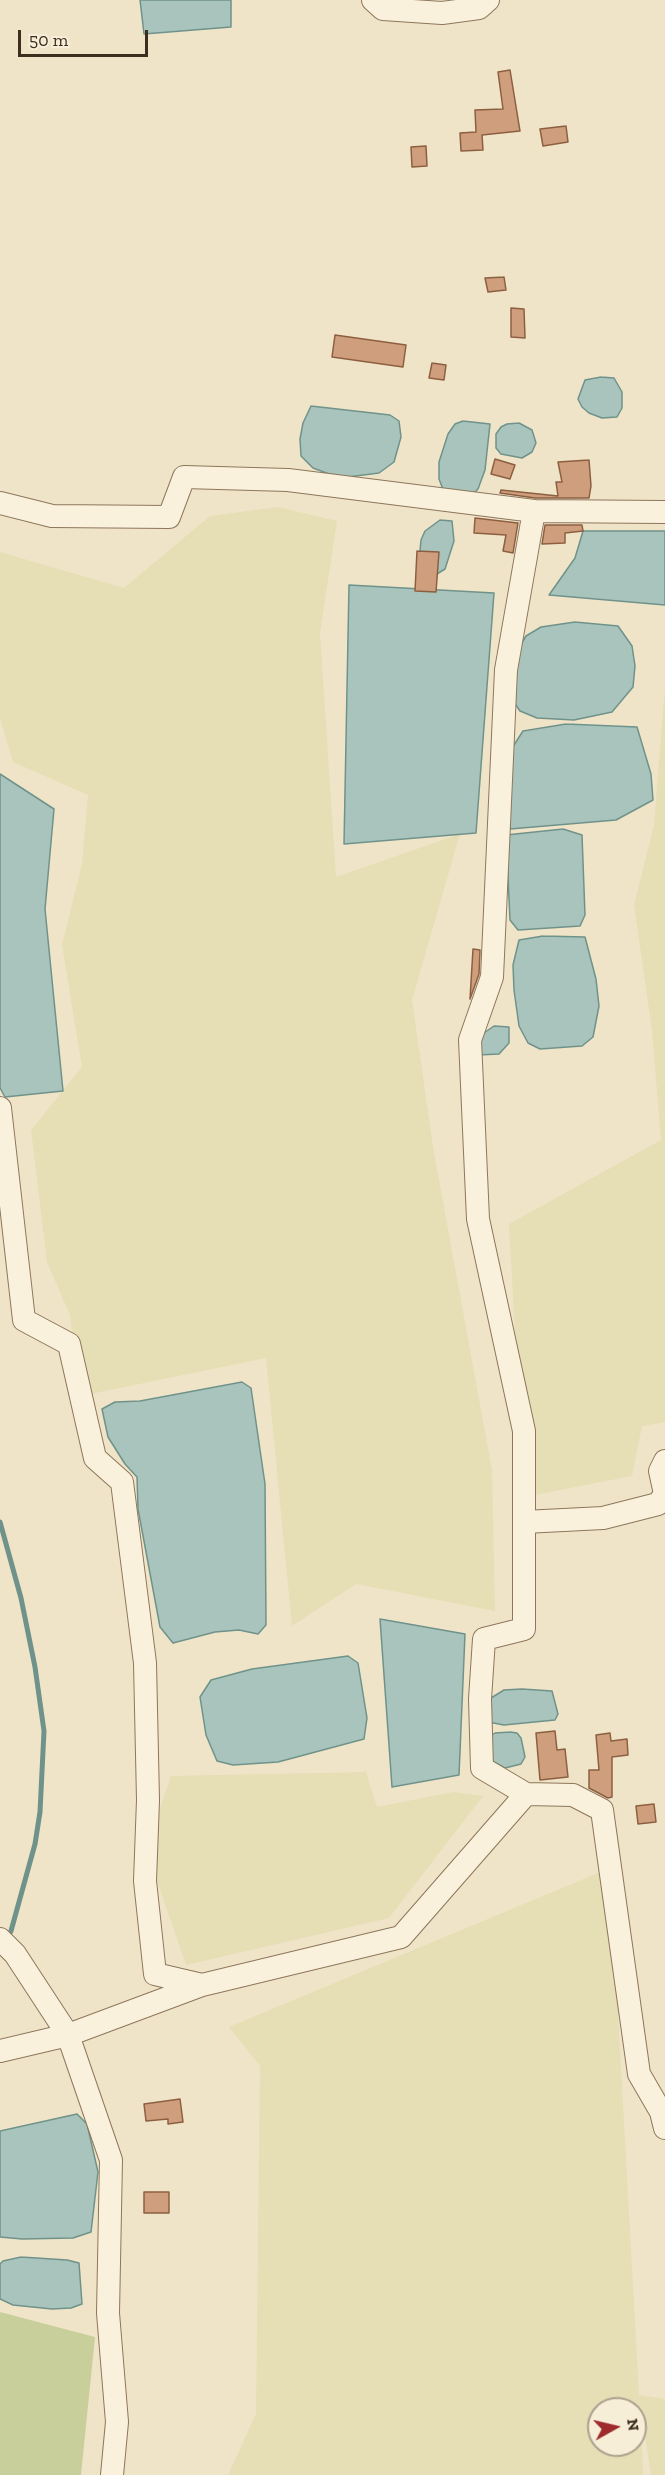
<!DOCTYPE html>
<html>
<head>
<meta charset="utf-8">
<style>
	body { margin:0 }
	#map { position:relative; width:665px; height:2475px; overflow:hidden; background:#f0e4c8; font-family:"Zilla Slab",serif }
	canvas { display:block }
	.north { position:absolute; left:587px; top:2397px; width:60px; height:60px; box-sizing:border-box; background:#f7eed8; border:2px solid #ada18e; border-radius:50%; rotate:82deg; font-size:16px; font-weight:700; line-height:24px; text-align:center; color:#3d2e20 }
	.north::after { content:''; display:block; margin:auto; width:21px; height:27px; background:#9e2a2b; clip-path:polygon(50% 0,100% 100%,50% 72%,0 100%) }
	.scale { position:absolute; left:18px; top:30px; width:130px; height:27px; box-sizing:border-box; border:3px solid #3d2e20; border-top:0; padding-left:8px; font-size:18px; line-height:21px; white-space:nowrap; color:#3d2e20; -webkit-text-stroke:4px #f7eed8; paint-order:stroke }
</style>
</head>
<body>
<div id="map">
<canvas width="665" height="2475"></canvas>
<div class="north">N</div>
<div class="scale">50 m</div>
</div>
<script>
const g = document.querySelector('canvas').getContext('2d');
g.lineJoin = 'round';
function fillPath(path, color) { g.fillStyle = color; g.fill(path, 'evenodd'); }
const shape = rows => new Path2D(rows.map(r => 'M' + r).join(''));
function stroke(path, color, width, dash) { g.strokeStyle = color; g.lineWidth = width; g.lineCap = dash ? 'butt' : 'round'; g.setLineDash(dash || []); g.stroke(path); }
fillPath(shape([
	[278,507,337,521,320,633,336,877,460,834,412,1000,433,1147,492,1470,495,1611,356,1584,292,1626,266,1358,81,1396,70,1315,47,1262,31,1130,82,1067,62,945,82,864,88,795,13,762,0,719,0,552,124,588,210,516],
	[665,687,665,1422,642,1426,632,1476,524,1497,509,1224,661,1140,652,1031,634,905,654,825],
	[366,1772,377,1807,453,1792,483,1796,389,1918,186,1965,146,1849,171,1776],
	[610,1868,639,2395,665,2399,665,2475,651,2475,640,2404,643,2475,228,2475,256,2414,260,2066,229,2027],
	[599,2409,635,2409,635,2445,599,2445]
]), '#e6deb5');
fillPath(shape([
	[0,2312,95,2337,81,2475,0,2475]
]), '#c9cf9b');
const water = shape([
	[140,0,231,0,231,27,144,34,140,0],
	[601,377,614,378,622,392,622,408,617,417,602,418,589,413,582,407,578,399,585,380,601,377],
	[311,406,390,415,399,421,401,437,394,462,379,473,340,478,313,468,301,456,300,439,303,423,311,406],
	[463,421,490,424,485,470,478,489,469,498,444,492,439,479,439,462,448,434,455,424,463,421],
	[519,423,532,430,536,443,532,452,522,458,501,454,496,448,496,434,501,427,507,424,519,423],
	[440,520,452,521,454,541,445,569,437,574,419,561,421,540,425,531,440,520],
	[583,531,665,531,665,605,549,595,575,558,583,531],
	[349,585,494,593,476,833,344,844,349,585],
	[575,622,618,626,632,646,635,666,633,687,612,712,574,720,537,718,520,711,511,698,514,656,526,636,541,627,575,622],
	[566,724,637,727,651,774,653,800,616,820,510,829,506,809,512,748,523,731,566,724],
	[0,774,54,809,45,909,63,1091,5,1097,0,1088,0,774],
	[563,829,582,835,585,915,580,926,518,930,510,920,506,835,563,829],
	[543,936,585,937,596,979,599,1006,593,1037,582,1046,540,1049,528,1043,519,1026,514,990,513,965,519,940,543,936],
	[494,1026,509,1027,509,1043,499,1054,478,1055,481,1035,494,1026],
	[242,1382,251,1388,265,1484,266,1625,258,1634,239,1630,215,1632,173,1643,160,1627,138,1509,137,1477,125,1464,108,1437,102,1409,115,1402,140,1401,242,1382],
	[380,1619,465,1634,459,1775,392,1787,380,1619],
	[348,1656,358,1663,367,1718,364,1739,278,1762,233,1765,217,1761,206,1735,200,1697,211,1680,252,1669,348,1656],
	[522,1689,552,1691,558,1714,555,1720,504,1725,488,1722,486,1712,491,1698,504,1690,522,1689],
	[510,1732,517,1733,521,1738,525,1757,521,1764,505,1768,492,1761,489,1737,495,1733,510,1732],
	[77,2114,87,2124,98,2172,91,2232,73,2238,22,2239,0,2237,0,2131,77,2114],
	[21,2257,67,2260,79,2263,82,2304,71,2308,52,2309,13,2305,0,2299,0,2264,3,2261,21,2257]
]);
fillPath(water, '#a9c4bc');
stroke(water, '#6f938a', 1.5);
stroke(shape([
	[0,1522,21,1598,35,1667,44,1731,40,1812,35,1844,11,1931,8,1937]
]), '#6f938a', 5);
const building = shape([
	[510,70,520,131,482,135,483,150,461,151,460,133,476,132,475,110,503,109,498,72,510,70],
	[566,126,568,142,543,146,540,129,566,126],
	[426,146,427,166,412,167,411,147,426,146],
	[504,277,506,290,488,292,485,278,504,277],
	[511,308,524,309,525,338,511,337,511,308],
	[335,335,406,345,403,367,332,357,335,335],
	[432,363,446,365,444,380,429,378,432,363],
	[495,459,515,465,510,479,491,474,495,459],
	[589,460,591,486,589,498,535,498,500,493,501,490,558,496,556,482,562,482,558,462,589,460],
	[475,518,518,523,513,553,503,551,506,535,474,533,475,518],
	[545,525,582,525,583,531,565,533,565,543,542,544,545,525],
	[417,551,439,552,436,592,415,591,417,551],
	[473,949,480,950,479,974,470,999,473,949],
	[555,1731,557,1750,565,1749,568,1777,540,1780,536,1733,555,1731],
	[610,1733,611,1741,627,1739,628,1755,612,1757,612,1797,608,1798,589,1788,589,1770,599,1770,596,1735,610,1733],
	[654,1804,656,1822,638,1824,636,1806,654,1804],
	[180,2099,183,2122,168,2124,168,2119,146,2121,144,2104,180,2099],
	[144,2192,169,2192,169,2213,144,2213,144,2192]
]);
fillPath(building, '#cf9f7d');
stroke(building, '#8d5f41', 1.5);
const minor = shape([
	[373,0,383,9,442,13,479,8,488,0],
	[0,503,52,516,169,517,184,477,288,480,534,511,506,670,492,977,470,1040,478,1219,524,1431,524,1629,484,1639,480,1699,482,1768,526,1794,401,1937,202,1985],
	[534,511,665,512],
	[0,1108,24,1320,69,1344,95,1458,122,1482,145,1663,148,1800,145,1881,155,1974,202,1985,68,2035,0,2051],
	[524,1522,603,1518,658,1504,665,1494,660,1471,665,1461],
	[526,1794,573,1795,602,1810,639,2074,661,2112,665,2128],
	[0,1939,15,1954,68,2035,111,2160,108,2313,117,2422,112,2475]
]);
stroke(minor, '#8d765c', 24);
stroke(minor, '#faf1dc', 22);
</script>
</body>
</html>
